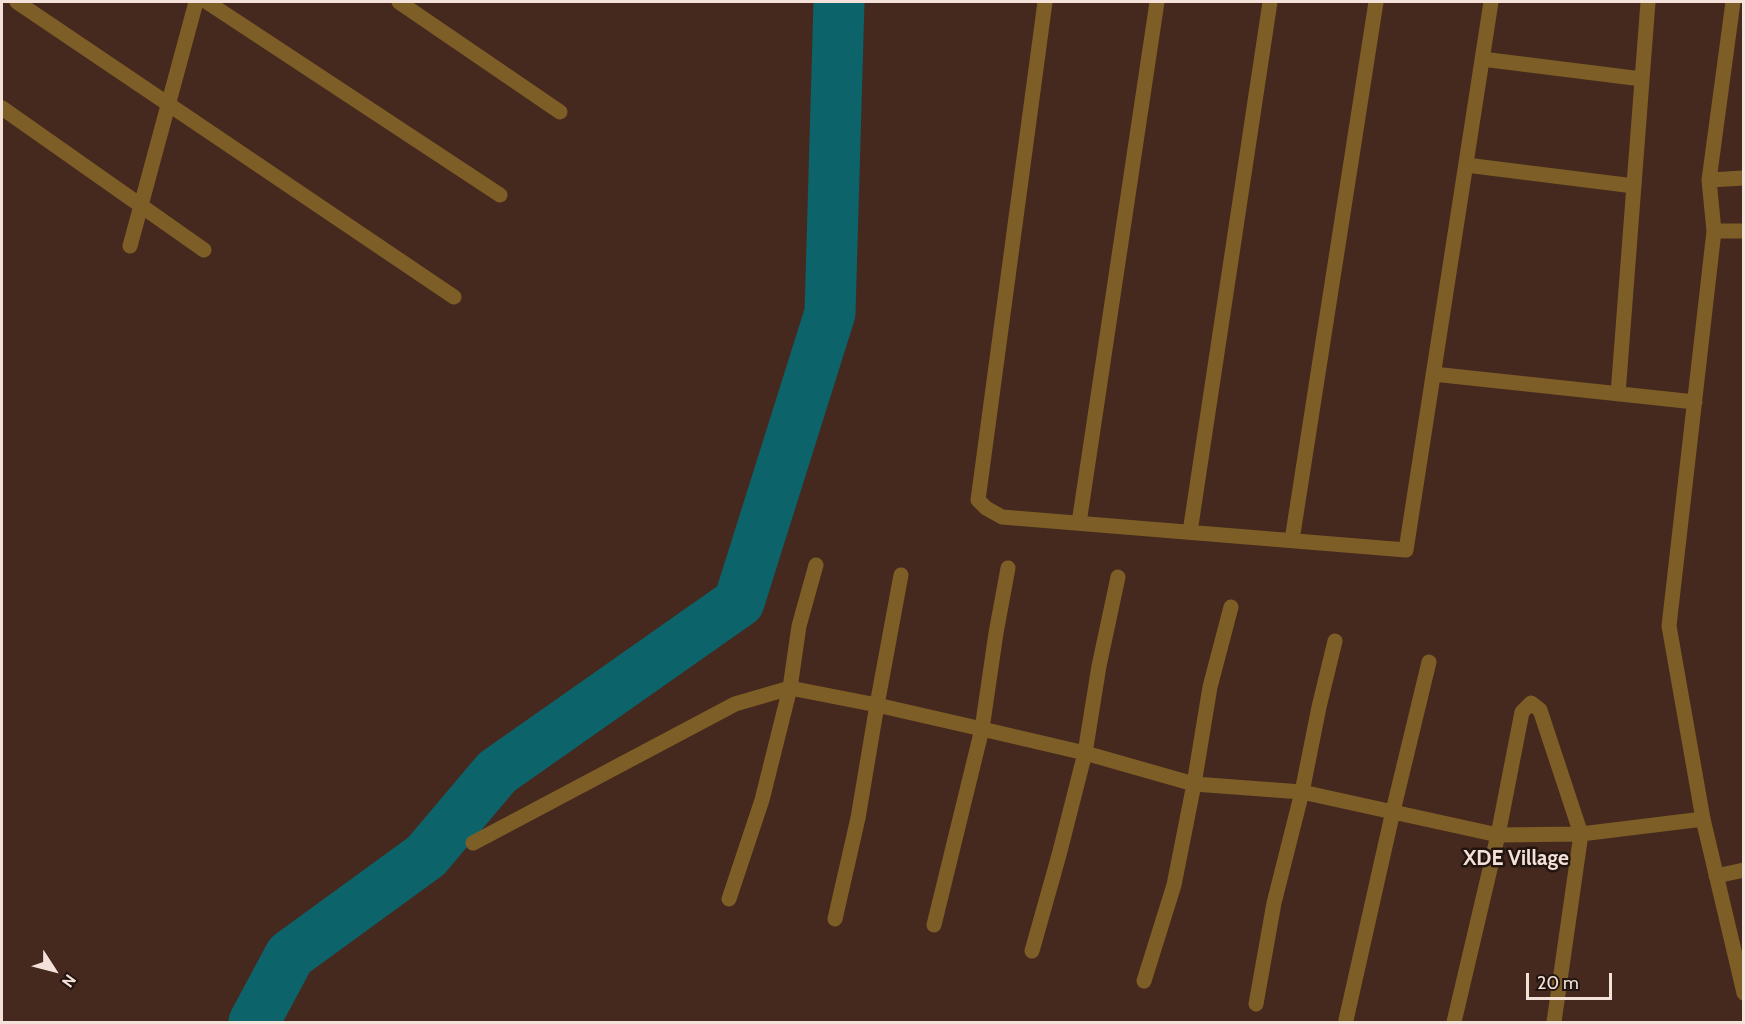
<!DOCTYPE html>
<html>
<head>
<meta charset="utf-8">
<style>
	body { margin:0 }
	#map { position:relative; width:1745px; height:1024px; overflow:hidden; background:#45291e; font-family:Cabin,sans-serif }
	canvas { display:block }
	.frame { position:absolute; inset:0; border:3px solid #f4e1d9; pointer-events:none }
	.north { position:absolute; left:24px; top:940px; width:60px; height:60px; -webkit-text-stroke:4px #221510; paint-order:stroke; rotate:126deg; font-size:16px; font-weight:700; line-height:24px; text-align:center; color:#f4e1d9 }
	.north::after { content:''; display:block; margin:auto; width:21px; height:27px; background:#f4e1d9; clip-path:polygon(50% 0,100% 100%,50% 72%,0 100%) }
	.scale { position:absolute; left:1526px; top:973px; width:86px; height:27px; box-sizing:border-box; border:3px solid #f4e1d9; border-top:0; padding-left:8px; font-size:18px; line-height:21px; white-space:nowrap; color:#f4e1d9; -webkit-text-stroke:4px #221510; paint-order:stroke }
</style>
</head>
<body>
<div id="map">
<canvas width="1745" height="1024"></canvas>
<div class="frame"></div>
<div class="north">N</div>
<div class="scale">20 m</div>
</div>
<script>
const g = document.querySelector('canvas').getContext('2d');
g.lineJoin = 'round';
const shape = rows => new Path2D(rows.map(r => 'M' + r).join(''));
function stroke(path, color, width, dash) { g.strokeStyle = color; g.lineWidth = width; g.lineCap = dash ? 'butt' : 'round'; g.setLineDash(dash || []); g.stroke(path); }
function drawText(font, color, halo, rows, align = 'center') {
  g.font = font + ' Cabin,sans-serif'; g.lineWidth = 5; g.setLineDash([]); g.textBaseline = 'middle'; g.strokeStyle = halo; g.fillStyle = color; for (const [text, x, y, turn = 0] of rows) {
    g.save(); g.translate(x, y); g.rotate((+turn || 0) * Math.PI / 180); g.textAlign = isNaN(turn) ? turn : align; if (halo) g.strokeText(text, 0, 0); g.fillText(text, 0, 0); g.restore();
  }
}
stroke(shape([
	[254,1022,290,955,426,856,497,772,739,602,830,313,839,2]
]), '#0c636a', 51);
stroke(shape([
	[17,2,454,297],
	[207,2,500,195],
	[399,2,560,112],
	[1045,2,978,500,986,508,1002,517,1406,550,1491,2],
	[1733,2,1709,180,1714,231,1669,626,1703,819,1744,993],
	[1482,59,1642,79],
	[2,108,204,250],
	[1466,165,1634,186],
	[1709,180,1744,178],
	[1714,231,1744,231],
	[130,246,196,2],
	[1433,374,1695,402],
	[1618,394,1648,2],
	[1079,523,1157,2],
	[1190,532,1270,2],
	[1292,540,1376,2],
	[473,843,735,704,790,688,877,705,982,729,1085,753,1194,784,1302,792,1498,835,1581,834,1703,819],
	[1716,876,1744,870],
	[729,899,762,800,790,688,799,626,816,565],
	[835,919,858,818,877,705,901,575],
	[934,925,982,729,996,633,1008,568],
	[1032,951,1059,855,1085,753,1099,666,1118,577],
	[1144,981,1174,885,1194,784,1210,687,1231,607],
	[1256,1004,1274,903,1302,792,1319,707,1335,641],
	[1346,1020,1393,811,1429,662],
	[1454,1022,1498,835,1522,712,1531,703,1540,710,1581,834,1554,1022]
]), '#7e5e27', 15);
drawText('bold 21px', '#f4e1d9', '#221510', [
	["XDE Village",1516,859]
]);
</script>
</body>
</html>
